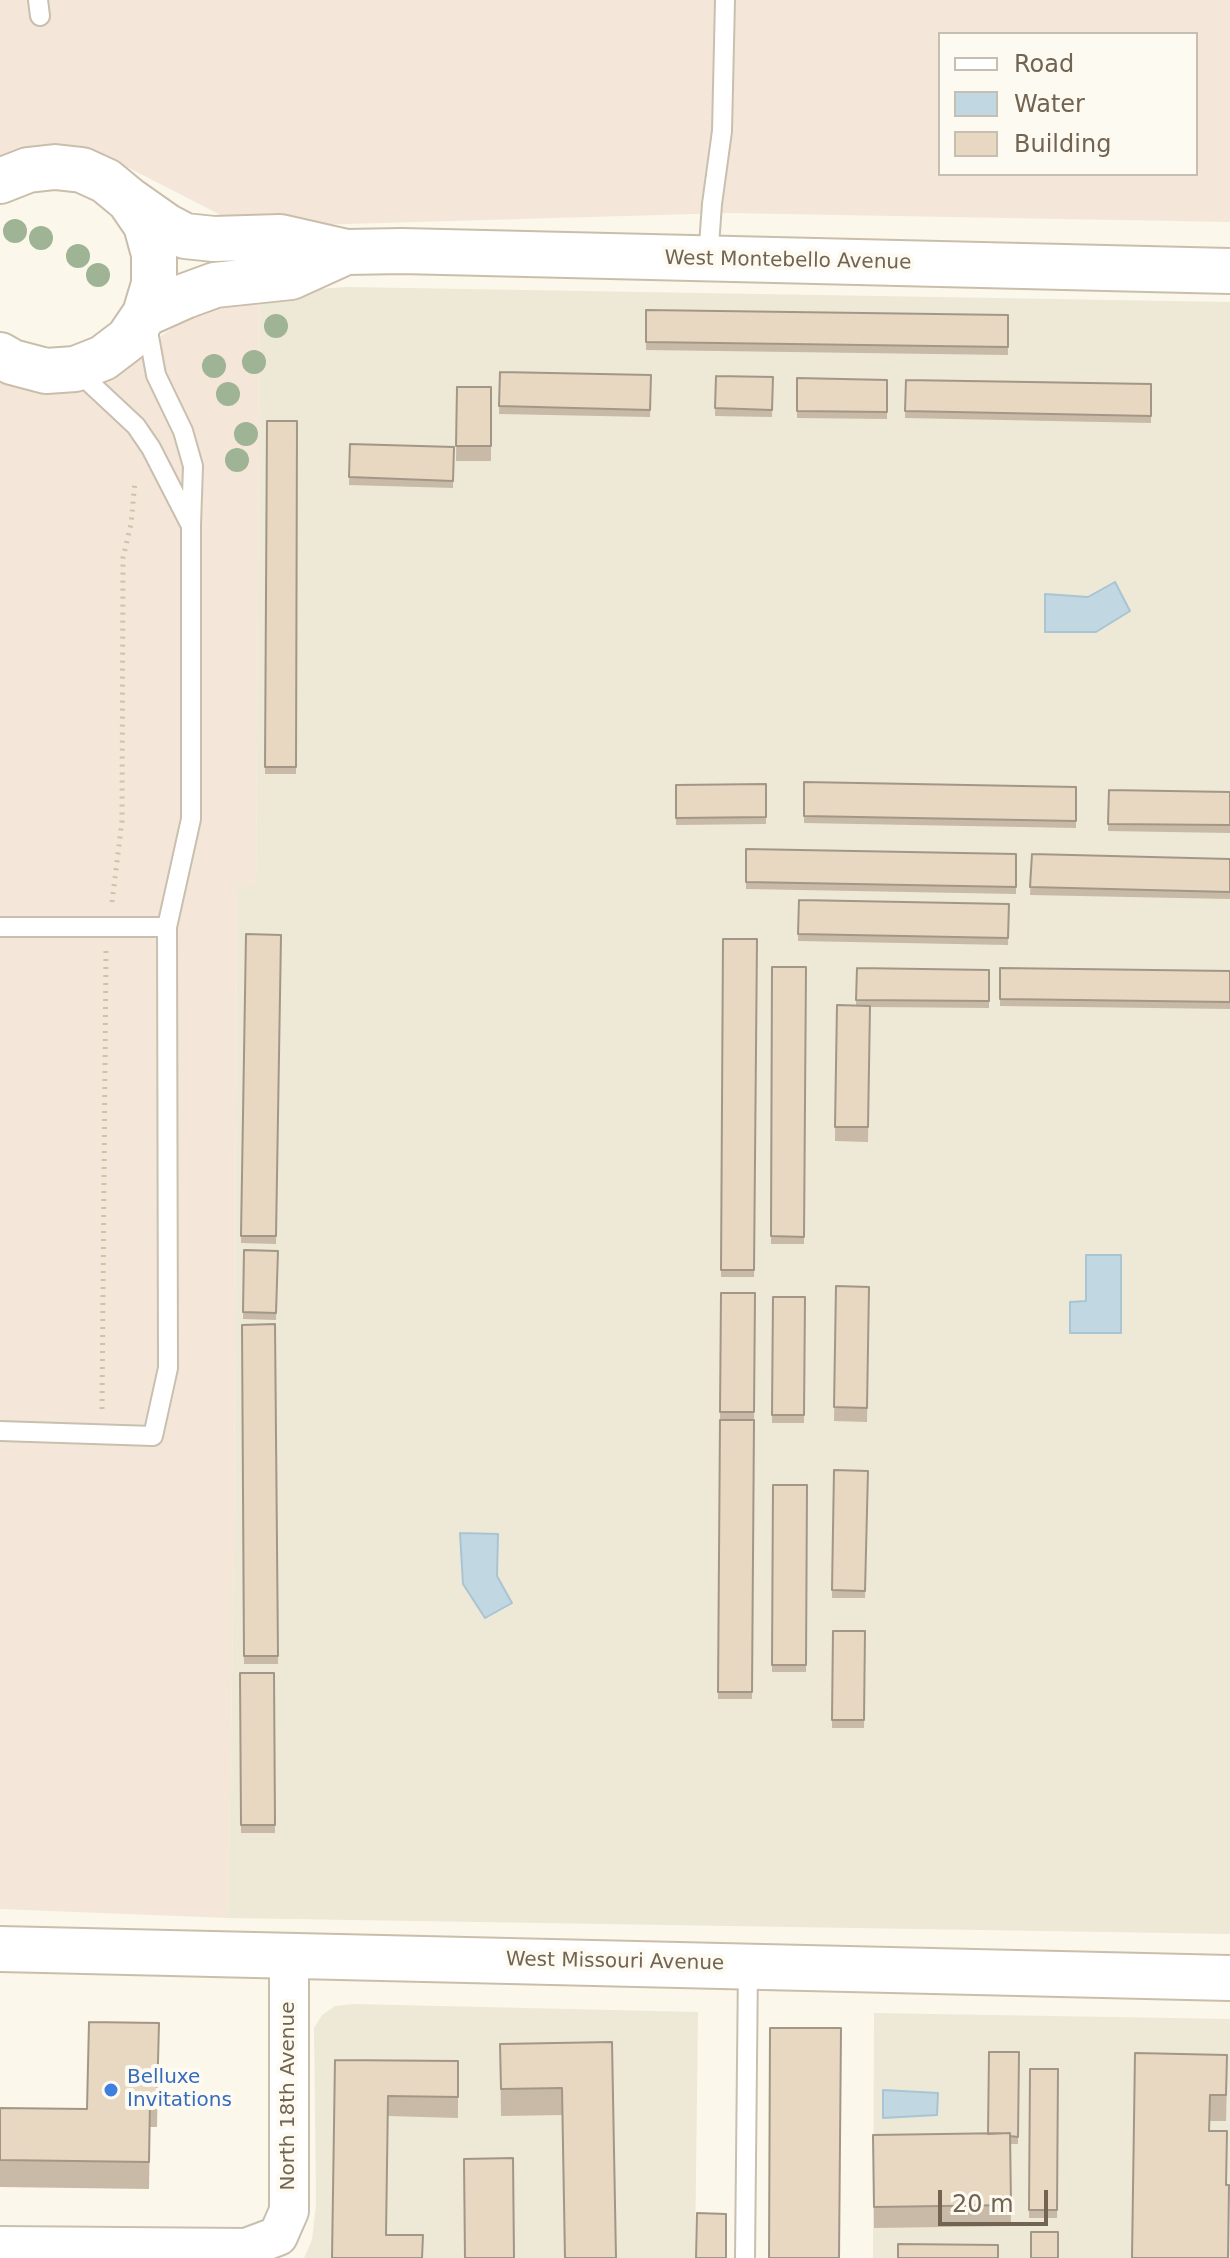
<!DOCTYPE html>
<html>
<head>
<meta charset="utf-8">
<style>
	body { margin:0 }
	#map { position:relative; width:1230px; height:2258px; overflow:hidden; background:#fbf7eb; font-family:"DejaVu Sans",sans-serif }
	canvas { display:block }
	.legend { position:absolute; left:938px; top:32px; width:260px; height:144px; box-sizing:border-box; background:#fdfbf1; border:2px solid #c6beb1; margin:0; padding:10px 14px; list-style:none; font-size:24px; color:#736351 }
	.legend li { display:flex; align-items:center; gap:16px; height:40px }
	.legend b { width:40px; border:2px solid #c6beb1 }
	.scale { position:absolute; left:938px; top:2190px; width:110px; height:36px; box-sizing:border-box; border:4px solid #736351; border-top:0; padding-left:10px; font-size:24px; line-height:28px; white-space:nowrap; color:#736351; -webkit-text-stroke:6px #fdfbf1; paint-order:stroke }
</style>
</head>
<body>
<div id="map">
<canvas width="1230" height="2258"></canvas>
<ul class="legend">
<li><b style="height:10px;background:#fff"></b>Road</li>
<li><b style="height:22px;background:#c1d7e2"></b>Water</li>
<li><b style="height:22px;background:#e8d8c1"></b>Building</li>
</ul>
<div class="scale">20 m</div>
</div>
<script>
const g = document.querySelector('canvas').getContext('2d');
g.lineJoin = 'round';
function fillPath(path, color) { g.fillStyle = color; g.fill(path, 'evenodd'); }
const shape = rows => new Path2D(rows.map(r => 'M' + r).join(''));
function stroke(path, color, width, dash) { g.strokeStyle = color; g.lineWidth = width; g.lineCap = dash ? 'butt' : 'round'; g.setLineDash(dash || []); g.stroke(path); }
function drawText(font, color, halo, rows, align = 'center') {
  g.font = font + ' "DejaVu Sans",sans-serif'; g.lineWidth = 8; g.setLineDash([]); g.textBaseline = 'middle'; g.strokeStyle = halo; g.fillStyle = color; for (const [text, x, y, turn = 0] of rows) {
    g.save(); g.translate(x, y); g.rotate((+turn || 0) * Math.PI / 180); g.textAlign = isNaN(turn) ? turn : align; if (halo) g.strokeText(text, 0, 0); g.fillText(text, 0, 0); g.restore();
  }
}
fillPath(shape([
	[348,287,1230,302,1230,1934,228,1918,234,1554,237,887,256,884,260,293],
	[354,2004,698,2012,695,2258,304,2258,312,2240,316,2204,314,2028,322,2015,335,2006],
	[874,2013,1230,2019,1230,2258,873,2258]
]), '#eee8d7');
fillPath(shape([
	[0,0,1230,0,1230,222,728,213,244,227,129,168,0,164],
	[940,34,1196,34,1196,174,940,174],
	[260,293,256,885,237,888,234,1554,228,1918,0,1909,0,375,14,387,82,391,200,309]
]), '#f4e7da');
const water = shape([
	[1115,582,1130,611,1096,632,1045,632,1045,594,1088,597,1115,582],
	[1086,1255,1121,1255,1121,1333,1070,1333,1070,1302,1086,1301,1086,1255],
	[460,1533,498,1534,497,1576,512,1603,485,1618,463,1584,460,1533],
	[883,2090,938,2093,937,2115,883,2118,883,2090]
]);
fillPath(water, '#c1d7e2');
stroke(water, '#a9c4d3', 2);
const lane = shape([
	[38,0,40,16],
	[708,259,712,204,722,131,725,0],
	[75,369,136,426,151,448,189,522],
	[0,927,167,927],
	[0,1431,153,1436,168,1368,167,927,191,819,191,525,193,466,183,431,156,375,146,320],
	[745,2258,748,1965]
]);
const street = shape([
	[0,2246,246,2248,278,2236,289,2211,289,1954]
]);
const secondary = shape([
	[0,181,28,170,55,167,82,170,106,181,129,200,146,225,154,254,154,284,145,314],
	[129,200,166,226,185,236,214,239,280,237,346,252,402,251,1230,271],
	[0,355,12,362,46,371,75,369,103,358,128,339,145,314,185,296,215,285,291,277,346,252],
	[0,1949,1230,1978]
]);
stroke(lane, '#c9bfaf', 22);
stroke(street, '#c9bfaf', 42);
stroke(secondary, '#cabeab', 48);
stroke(shape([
	[112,902,122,821,123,558,131,524,135,481],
	[102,1409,106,951]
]), '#d2c1a9', 5, [2, 6]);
stroke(lane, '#fff', 18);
stroke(street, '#fff', 38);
stroke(secondary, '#fff', 44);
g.fillStyle = '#9eb494';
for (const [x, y] of [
	[15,231],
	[41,238],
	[78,256],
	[98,275],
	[276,326],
	[254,362],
	[214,366],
	[228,394],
	[246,434],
	[237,460]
]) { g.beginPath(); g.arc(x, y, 12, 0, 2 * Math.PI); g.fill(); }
fillPath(shape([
	[646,310,1008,315,1008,355,646,350],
	[500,372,651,375,650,417,499,414],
	[716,376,773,377,772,417,715,416],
	[797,378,887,380,887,419,797,418],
	[906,380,1151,384,1151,423,905,418],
	[457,387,491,387,491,461,456,461],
	[267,421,297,421,296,774,265,774],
	[350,444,454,447,453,488,349,485],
	[804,782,1076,787,1076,828,804,823],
	[766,784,766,824,676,825,676,785],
	[1109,790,1230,792,1230,833,1108,831],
	[746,849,1016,854,1016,894,746,889],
	[1032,854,1230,859,1230,899,1030,895],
	[799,900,1009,904,1008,945,798,941],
	[246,934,281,935,276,1244,241,1243],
	[723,939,757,939,754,1277,721,1277],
	[772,967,806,967,804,1244,771,1244],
	[857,968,989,970,989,1008,870,1007,868,1142,835,1141,837,1005,856,1006],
	[1000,968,1230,971,1230,1009,1000,1006],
	[244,1250,278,1251,276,1320,243,1319],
	[836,1286,869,1287,867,1422,834,1421],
	[721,1293,755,1293,754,1420,720,1419],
	[773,1297,805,1297,804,1423,772,1423],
	[275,1324,278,1664,244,1664,242,1325],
	[720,1420,754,1420,752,1699,718,1699],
	[834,1470,868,1471,865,1598,832,1598],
	[773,1485,807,1485,806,1672,772,1672],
	[833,1631,865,1631,864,1728,832,1728],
	[240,1673,274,1673,275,1833,241,1833],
	[159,2023,157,2127,150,2127,149,2189,0,2187,0,2108,87,2109],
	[612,2042,562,2115,501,2116,500,2044],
	[1019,2052,1018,2144,1010,2144,1011,2226,874,2228,873,2135,988,2134],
	[1135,2053,1227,2082,1226,2121,1210,2121,1210,2131,1226,2185,1228,2258],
	[335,2060,458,2061,458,2118,388,2116],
	[1030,2069,1058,2069,1057,2218,1029,2218]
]), '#c8baa6');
const building = shape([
	[646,310,1008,315,1008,347,646,342,646,310],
	[500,372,651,375,650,410,499,406,500,372],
	[716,376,773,377,772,410,715,408,716,376],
	[797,378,887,380,887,412,797,411,797,378],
	[906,380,1151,384,1151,416,905,411,906,380],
	[457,387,491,387,491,446,456,446,457,387],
	[267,421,297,421,296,767,265,767,267,421],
	[350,444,454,447,453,481,349,477,350,444],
	[804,782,1076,787,1076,821,804,816,804,782],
	[766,784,766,817,676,818,676,785,766,784],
	[1109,790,1230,792,1230,825,1108,824,1109,790],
	[746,849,1016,854,1016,887,746,882,746,849],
	[1032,854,1230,859,1230,892,1030,887,1032,854],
	[799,900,1009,904,1008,938,798,934,799,900],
	[246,934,281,935,276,1236,241,1236,246,934],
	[723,939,757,939,754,1270,721,1270,723,939],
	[772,967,806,967,804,1237,771,1236,772,967],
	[857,968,989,970,989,1001,856,1000,857,968],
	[1000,968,1230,971,1230,1002,1000,999,1000,968],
	[837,1005,870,1006,868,1127,835,1127,837,1005],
	[244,1250,278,1251,276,1313,243,1312,244,1250],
	[836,1286,869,1287,867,1408,834,1407,836,1286],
	[721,1293,755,1293,754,1412,720,1412,721,1293],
	[773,1297,805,1297,804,1415,772,1415,773,1297],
	[275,1324,278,1656,244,1656,242,1325,275,1324],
	[720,1420,754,1420,752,1692,718,1692,720,1420],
	[834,1470,868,1471,865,1591,832,1590,834,1470],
	[773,1485,807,1485,806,1665,772,1665,773,1485],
	[833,1631,865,1631,864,1720,832,1720,833,1631],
	[240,1673,274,1673,275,1825,241,1825,240,1673],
	[89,2022,159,2023,157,2101,150,2101,149,2162,0,2160,0,2108,87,2109,89,2022],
	[770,2028,841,2028,839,2258,769,2258,770,2028],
	[612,2042,616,2258,565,2258,562,2088,501,2089,500,2044,612,2042],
	[989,2052,1019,2052,1018,2137,1010,2136,1010,2133,988,2134,989,2052],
	[1135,2053,1227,2055,1226,2095,1210,2095,1209,2131,1227,2131,1226,2185,1229,2185,1228,2258,1132,2258,1135,2053],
	[335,2060,458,2061,458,2097,388,2096,386,2235,423,2235,422,2258,332,2258,335,2060],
	[1030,2069,1058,2069,1057,2210,1029,2210,1030,2069],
	[1010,2133,1011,2205,874,2207,873,2135,1010,2133],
	[513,2158,514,2258,465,2258,464,2159,513,2158],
	[697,2213,726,2214,726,2258,696,2258,697,2213],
	[1031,2232,1058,2232,1058,2258,1031,2258,1031,2232],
	[898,2244,998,2245,998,2258,898,2258,898,2244]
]);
fillPath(building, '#e8d8c1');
stroke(building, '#a29787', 2);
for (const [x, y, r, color] of [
	[111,2090,8,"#3f7fe0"]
]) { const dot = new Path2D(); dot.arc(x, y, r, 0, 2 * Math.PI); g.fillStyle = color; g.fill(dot); stroke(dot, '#fdfbf1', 3); }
drawText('20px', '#736351', '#fdfbf1', [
	["West Montebello Avenue",788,261,1],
	["West Missouri Avenue",615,1962,1],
	["North 18th Avenue",289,2096,-90]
]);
drawText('20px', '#366cbe', '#fdfbf1', [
	["Belluxe",127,2078],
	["Invitations",127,2101]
], 'left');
</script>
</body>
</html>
